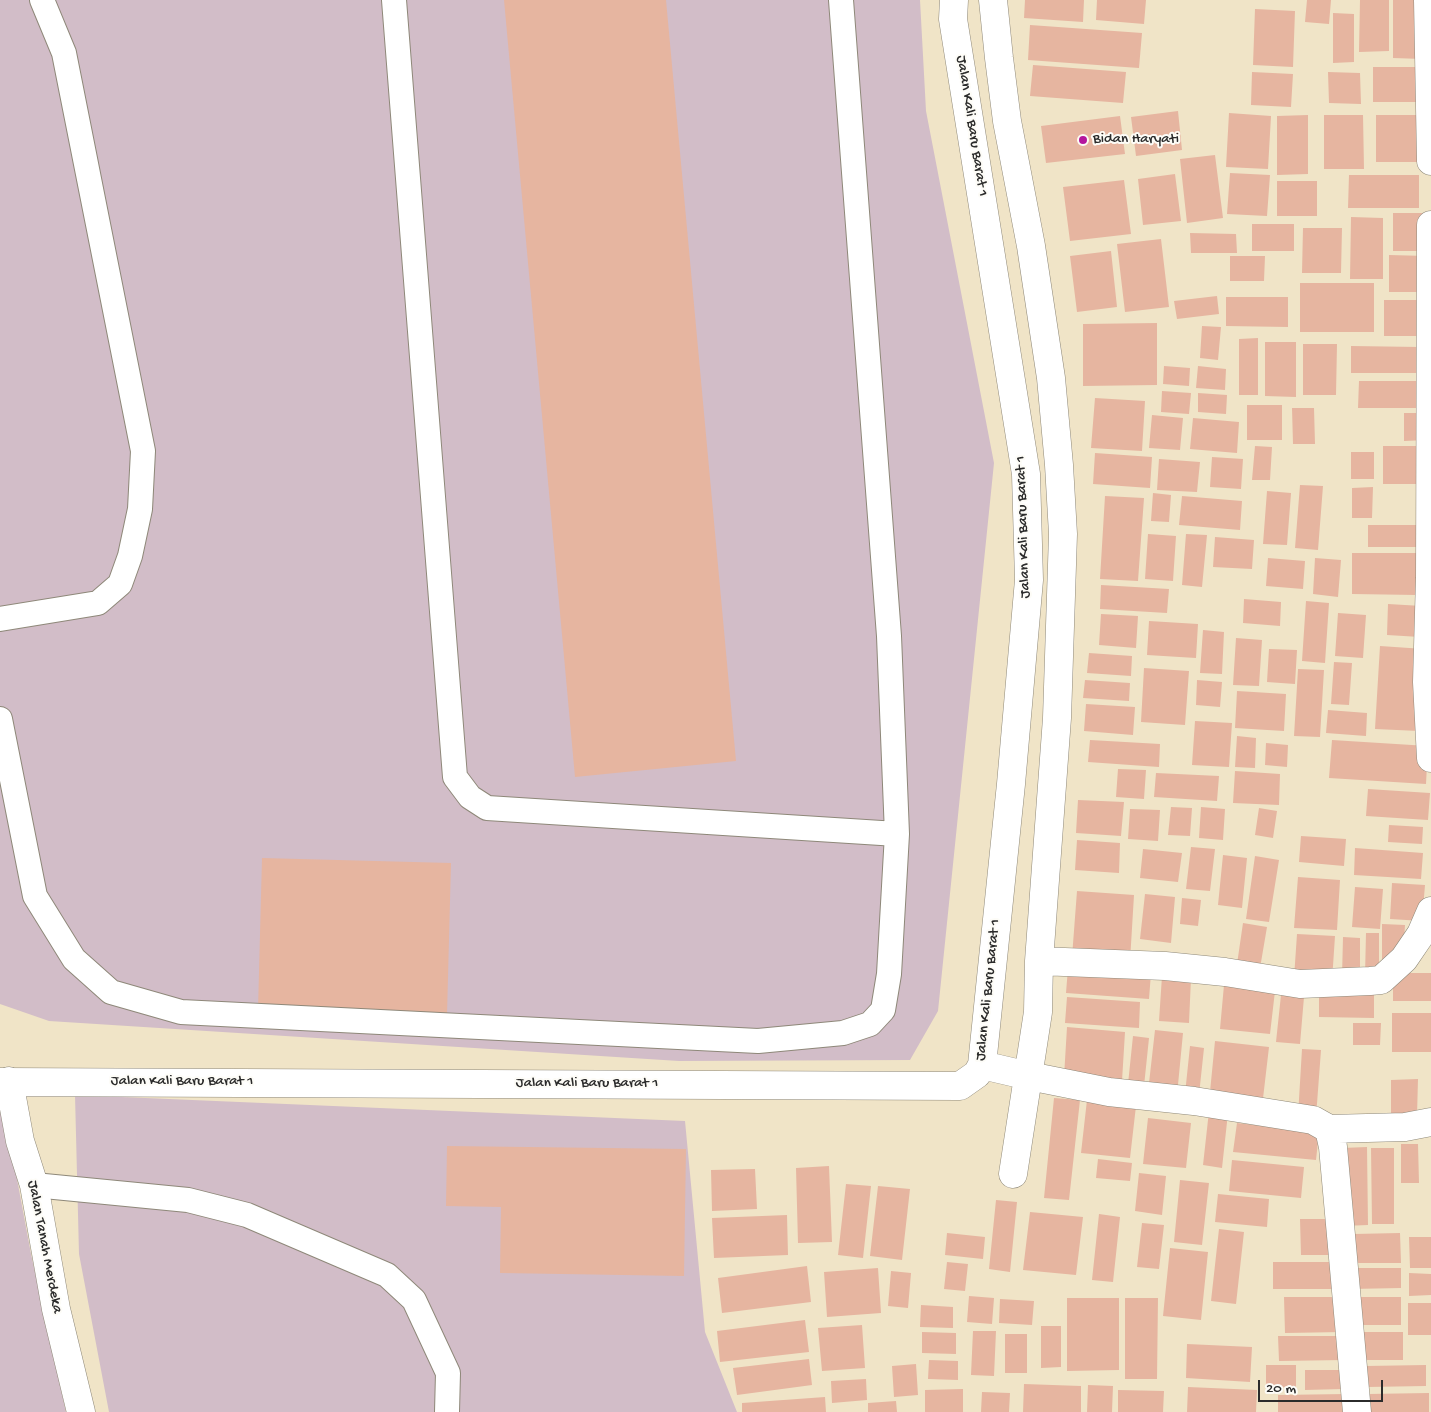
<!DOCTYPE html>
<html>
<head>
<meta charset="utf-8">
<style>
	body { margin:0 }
	#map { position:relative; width:1431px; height:1412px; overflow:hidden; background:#f0e4c7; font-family:"Gochi Hand",sans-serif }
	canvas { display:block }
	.scale { position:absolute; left:1258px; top:1380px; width:125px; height:22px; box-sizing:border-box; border:2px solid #2b2b2b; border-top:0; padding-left:6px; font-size:15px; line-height:18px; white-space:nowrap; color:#2b2b2b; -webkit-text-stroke:4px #fdfcf7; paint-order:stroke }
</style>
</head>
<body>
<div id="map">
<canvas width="1431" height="1412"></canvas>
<div class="scale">20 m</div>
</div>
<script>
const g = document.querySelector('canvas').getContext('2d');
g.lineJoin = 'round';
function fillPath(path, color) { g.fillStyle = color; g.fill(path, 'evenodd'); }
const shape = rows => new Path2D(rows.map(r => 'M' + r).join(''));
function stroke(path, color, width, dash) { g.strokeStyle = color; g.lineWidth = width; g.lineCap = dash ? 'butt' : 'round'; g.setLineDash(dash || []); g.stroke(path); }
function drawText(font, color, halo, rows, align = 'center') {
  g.font = font + ' "Gochi Hand",sans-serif'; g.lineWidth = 4; g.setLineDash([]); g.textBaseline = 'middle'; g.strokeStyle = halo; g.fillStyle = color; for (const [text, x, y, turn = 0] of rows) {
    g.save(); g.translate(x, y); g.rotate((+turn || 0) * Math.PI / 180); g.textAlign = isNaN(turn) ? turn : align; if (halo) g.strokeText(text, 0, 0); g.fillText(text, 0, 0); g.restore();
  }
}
fillPath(shape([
	[0,0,920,0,926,111,994,463,938,1011,910,1060,679,1061,49,1021,0,1004],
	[0,1088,31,1254,66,1412,0,1412],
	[75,1095,685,1121,705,1332,737,1412,109,1412,79,1254]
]), '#d2bdc8');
fillPath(shape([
	[504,0,666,0,736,761,575,777],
	[1025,0,1084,0,1083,22,1024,18],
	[1097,0,1146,0,1144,24,1096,20],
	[1307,0,1331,0,1329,24,1305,22],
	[1360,0,1389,0,1389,51,1359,52],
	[1393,0,1423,0,1422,59,1393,58],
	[1255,9,1295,11,1293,67,1253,65],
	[1333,13,1354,14,1354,62,1333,63],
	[1030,25,1142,33,1139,68,1028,60],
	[1033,65,1126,72,1123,103,1030,96],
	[1373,67,1418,67,1417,102,1373,102],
	[1252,72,1293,74,1291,107,1251,105],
	[1328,72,1360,73,1361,104,1329,103],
	[1178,111,1182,150,1136,156,1131,117],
	[1229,113,1271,116,1268,169,1226,167],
	[1308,115,1308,174,1277,175,1277,116],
	[1324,115,1363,115,1364,169,1324,169],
	[1376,115,1420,115,1420,162,1376,162],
	[1120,116,1125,154,1046,163,1041,126],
	[1215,155,1223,218,1187,223,1180,159],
	[1230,173,1270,175,1267,216,1227,214],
	[1175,174,1181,221,1143,225,1138,179],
	[1349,175,1419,175,1419,208,1348,208],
	[1124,180,1131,234,1070,241,1063,187],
	[1277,181,1317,181,1317,216,1277,216],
	[1393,213,1426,213,1426,251,1393,251],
	[1351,217,1383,218,1383,279,1350,279],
	[1252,224,1294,224,1294,251,1252,251],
	[1303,228,1342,228,1341,273,1302,273],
	[1190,233,1236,234,1237,253,1191,253],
	[1161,239,1169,307,1125,312,1117,244],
	[1111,251,1117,307,1077,312,1070,256],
	[1389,255,1427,256,1427,292,1389,292],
	[1230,256,1265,256,1264,281,1230,281],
	[1300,283,1374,283,1374,332,1300,332],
	[1217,296,1219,314,1177,319,1174,301],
	[1226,297,1288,297,1288,327,1226,326],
	[1384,300,1422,300,1422,336,1384,336],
	[1157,323,1157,385,1083,386,1083,324],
	[1202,326,1221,327,1218,360,1200,358],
	[1258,338,1258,395,1239,395,1239,339],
	[1265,342,1296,342,1296,397,1265,396],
	[1303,344,1337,344,1336,395,1303,395],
	[1351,346,1420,347,1419,373,1351,373],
	[1164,366,1190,368,1189,386,1163,384],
	[1198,366,1226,369,1225,390,1196,388],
	[1359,381,1422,381,1421,408,1358,408],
	[1162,391,1191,393,1189,414,1161,412],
	[1198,393,1227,395,1226,414,1198,412],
	[1095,398,1145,401,1142,451,1091,448],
	[1247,405,1282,405,1282,440,1247,440],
	[1292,408,1314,408,1315,444,1293,444],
	[1404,413,1426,413,1426,440,1404,441],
	[1152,415,1183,418,1180,450,1149,448],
	[1193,418,1239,422,1237,453,1190,449],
	[1255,446,1272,447,1270,480,1252,480],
	[1383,446,1420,446,1420,484,1383,484],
	[1351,452,1374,452,1374,479,1351,479],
	[1095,453,1152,457,1150,488,1093,484],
	[1212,457,1243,459,1241,489,1210,487],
	[1159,459,1200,462,1197,492,1157,490],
	[1300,485,1323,486,1318,550,1295,548],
	[1373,487,1372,518,1352,518,1352,488],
	[1267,491,1291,493,1287,545,1263,544],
	[1153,493,1171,495,1169,522,1151,521],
	[1105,496,1144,498,1138,581,1100,579],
	[1182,496,1242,501,1240,530,1179,525],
	[1368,525,1420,525,1420,547,1368,547],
	[1148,534,1176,536,1173,581,1145,579],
	[1186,534,1207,535,1202,587,1182,585],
	[1215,537,1254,540,1252,569,1213,567],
	[1352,553,1417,553,1417,595,1352,594],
	[1268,558,1305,561,1303,589,1266,586],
	[1315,558,1341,560,1338,597,1313,594],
	[1101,585,1169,589,1167,613,1100,609],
	[1244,599,1281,602,1280,626,1243,623],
	[1306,601,1329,603,1325,663,1302,661],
	[1388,604,1422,606,1420,637,1387,635],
	[1338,613,1366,615,1363,658,1335,656],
	[1101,614,1138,616,1136,648,1099,645],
	[1149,621,1198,624,1196,658,1147,655],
	[1203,630,1224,632,1222,674,1200,673],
	[1236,638,1262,640,1259,686,1233,685],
	[1380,646,1424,649,1419,731,1375,729],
	[1269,649,1297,650,1295,684,1267,682],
	[1089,653,1132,656,1131,676,1087,673],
	[1334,662,1352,663,1349,705,1331,704],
	[1144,668,1189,671,1185,725,1141,722],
	[1298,669,1324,670,1320,737,1294,736],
	[1085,680,1130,683,1129,701,1083,698],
	[1197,680,1222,682,1220,707,1196,705],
	[1237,691,1286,694,1284,731,1235,728],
	[1086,704,1135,707,1133,735,1084,731],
	[1328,710,1367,713,1366,736,1326,733],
	[1195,721,1232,723,1229,767,1192,765],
	[1237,736,1256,738,1255,768,1235,767],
	[1090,740,1160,744,1159,767,1088,762],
	[1332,740,1428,746,1426,784,1329,778],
	[1266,743,1288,745,1287,767,1265,765],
	[1118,769,1146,770,1144,799,1116,797],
	[1235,771,1280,774,1279,805,1233,803],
	[1156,773,1219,776,1217,801,1154,797],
	[1368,789,1430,793,1428,820,1366,816],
	[1078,800,1124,802,1121,836,1076,833],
	[1171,807,1192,808,1190,836,1168,835],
	[1201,807,1225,809,1223,840,1199,838],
	[1259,808,1277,811,1273,838,1255,835],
	[1130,809,1160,810,1158,841,1128,839],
	[1389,825,1423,827,1422,844,1388,842],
	[1301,836,1346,839,1344,866,1299,862],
	[1077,840,1120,843,1119,873,1075,870],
	[1191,847,1215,849,1210,891,1186,889],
	[1355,848,1423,853,1421,879,1354,875],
	[1143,849,1182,853,1178,882,1140,878],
	[1223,855,1247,858,1242,908,1218,905],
	[1255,856,1279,860,1269,922,1246,919],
	[262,858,451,863,447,1015,258,1010],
	[1298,877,1340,880,1337,930,1294,928],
	[1392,883,1425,885,1422,921,1390,919],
	[1355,887,1383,889,1380,929,1352,927],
	[1077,891,1134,895,1130,961,1072,957],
	[1145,894,1175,897,1171,943,1140,939],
	[1182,898,1201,900,1198,926,1180,924],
	[1243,923,1267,927,1259,974,1236,971],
	[1382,924,1405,925,1403,958,1382,962],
	[1366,933,1379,933,1379,977,1365,976],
	[1297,934,1335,936,1332,981,1294,978],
	[1343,937,1360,938,1360,977,1342,977],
	[1068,968,1151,973,1149,999,1066,993],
	[1393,973,1431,973,1431,1001,1393,1001],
	[1162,976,1191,978,1189,1023,1159,1021],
	[1224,985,1275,991,1270,1034,1220,1029],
	[1319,992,1374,993,1374,1018,1319,1017],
	[1281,995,1304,997,1300,1044,1276,1042],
	[1067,997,1140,1002,1139,1028,1065,1023],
	[1392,1013,1431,1013,1431,1052,1392,1052],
	[1353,1023,1381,1023,1380,1045,1353,1045],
	[1067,1027,1125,1032,1122,1081,1064,1077],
	[1155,1030,1183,1033,1177,1095,1148,1092],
	[1133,1036,1149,1038,1144,1086,1128,1084],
	[1215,1041,1269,1047,1262,1107,1209,1102],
	[1190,1046,1204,1048,1199,1095,1185,1094],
	[1302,1049,1321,1050,1316,1117,1298,1116],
	[1418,1079,1417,1116,1391,1116,1391,1080],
	[1054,1098,1080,1100,1069,1200,1044,1198],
	[1087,1100,1136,1106,1130,1158,1081,1153],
	[1209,1111,1228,1113,1222,1168,1203,1165],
	[1148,1118,1191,1123,1186,1168,1143,1164],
	[1237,1123,1319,1132,1316,1160,1233,1152],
	[1401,1144,1418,1144,1419,1183,1401,1183],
	[447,1146,686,1149,684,1276,500,1273,501,1207,446,1206],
	[1367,1147,1368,1225,1343,1226,1342,1148],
	[1371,1148,1394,1148,1394,1224,1372,1224],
	[1098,1159,1132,1163,1130,1181,1096,1178],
	[1232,1160,1304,1167,1301,1198,1229,1191],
	[829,1166,832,1242,798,1243,796,1168],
	[755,1169,757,1209,712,1211,711,1170],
	[1139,1173,1166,1176,1162,1215,1135,1211],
	[1180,1180,1209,1183,1202,1245,1174,1242],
	[846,1184,871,1186,863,1258,838,1255],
	[878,1186,910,1189,902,1260,870,1256],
	[1218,1194,1269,1199,1267,1227,1215,1222],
	[996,1200,1017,1202,1010,1272,989,1269],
	[1030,1212,1083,1217,1076,1275,1023,1270],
	[1099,1214,1120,1217,1113,1282,1092,1280],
	[787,1215,788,1255,714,1258,712,1218],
	[1300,1219,1334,1219,1334,1255,1301,1255],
	[1142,1223,1164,1225,1159,1269,1137,1267],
	[1219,1229,1244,1232,1236,1304,1211,1301],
	[947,1233,985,1237,983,1259,945,1255],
	[1400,1233,1401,1263,1354,1263,1354,1234],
	[1409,1237,1431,1237,1431,1268,1410,1268],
	[1170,1248,1208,1252,1201,1320,1163,1316],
	[947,1262,968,1264,965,1291,944,1289],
	[1273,1262,1340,1262,1340,1289,1273,1289],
	[807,1266,811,1302,722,1313,718,1278],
	[878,1268,881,1313,827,1317,824,1272],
	[1350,1268,1401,1268,1401,1288,1351,1289],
	[891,1271,911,1273,908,1308,888,1306],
	[1409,1273,1431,1274,1431,1295,1409,1296],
	[969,1296,994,1298,992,1324,967,1322],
	[1284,1297,1344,1297,1343,1332,1285,1333],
	[1354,1297,1401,1297,1401,1325,1354,1325],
	[1067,1298,1119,1298,1119,1370,1067,1371],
	[1125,1298,1158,1298,1157,1379,1125,1379],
	[1000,1299,1034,1301,1032,1325,999,1323],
	[1408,1303,1431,1303,1431,1335,1408,1335],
	[921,1305,953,1307,953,1328,920,1327],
	[805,1320,809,1352,720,1362,717,1331],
	[862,1325,865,1368,822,1371,818,1328],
	[1041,1326,1061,1326,1061,1367,1041,1368],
	[973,1331,996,1331,994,1376,971,1375],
	[922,1332,956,1333,956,1354,922,1353],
	[1357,1332,1403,1332,1403,1360,1357,1360],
	[1005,1334,1027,1334,1027,1373,1005,1373],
	[1278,1336,1343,1336,1343,1360,1279,1361],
	[1187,1344,1252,1347,1250,1382,1186,1378],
	[809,1359,812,1385,737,1395,733,1368],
	[929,1360,958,1361,958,1380,928,1379],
	[916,1364,918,1395,894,1397,892,1366],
	[1266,1365,1296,1365,1296,1387,1266,1388],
	[1426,1365,1426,1386,1367,1387,1366,1366],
	[1305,1370,1344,1370,1343,1389,1305,1390],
	[866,1379,867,1400,832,1403,831,1381],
	[1024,1384,1081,1386,1081,1412,1023,1412],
	[1088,1385,1113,1386,1112,1412,1087,1412],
	[1188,1387,1257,1390,1256,1412,1187,1412],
	[963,1389,963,1412,925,1412,925,1390],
	[1118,1390,1164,1391,1163,1412,1118,1412],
	[982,1392,1010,1393,1009,1412,981,1412],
	[1429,1393,1429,1412,1368,1412,1368,1394],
	[1346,1394,1346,1412,1278,1412,1278,1395],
	[825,1397,826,1412,742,1412,742,1403],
	[896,1401,897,1412,868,1412,868,1403]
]), '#e6b5a0');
const service = shape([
	[394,0,455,777,470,797,487,808,897,834],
	[0,619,98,603,120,584,130,556,140,509,143,451,64,53,42,0],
	[0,719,35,896,74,959,111,992,181,1012,758,1041,843,1033,870,1024,883,1010,889,974,897,834,889,636,841,0],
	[34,1185,188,1200,247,1215,387,1275,414,1300,448,1373,447,1412]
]);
const minor = shape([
	[993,0,999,58,1007,121,1031,246,1051,378,1059,465,1063,534,1057,718,1039,961,1038,1012,1013,1174],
	[1428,0,1431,161],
	[1431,225,1430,578,1427,682,1431,758],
	[1039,961,1165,966,1225,972,1300,984,1370,981,1381,980,1404,959,1421,934,1431,911],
	[982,1065,1029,1076,1109,1092,1194,1101,1313,1120,1329,1129,1333,1147,1357,1412],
	[9,1081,20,1141,34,1185,56,1309,81,1412],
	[0,1082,960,1086,977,1074,982,1065,1011,784,1029,580,1026,474,953,19,954,0],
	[1329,1129,1405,1127,1431,1122]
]);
stroke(service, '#8e8879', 26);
stroke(minor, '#8e8879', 29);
stroke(service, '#fff', 24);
stroke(minor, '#fff', 28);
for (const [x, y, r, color] of [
	[1083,140,5,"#b5179e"]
]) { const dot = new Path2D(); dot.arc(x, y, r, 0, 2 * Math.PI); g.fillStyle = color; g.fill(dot); stroke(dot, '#fdfcf7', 2); }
drawText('15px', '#2b2b2b', '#fdfcf7', [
	["Jalan Kali Baru Barat 1",971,126,81],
	["Jalan Kali Baru Barat 1",1024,527,-92],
	["Jalan Kali Baru Barat 1",989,990,-84],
	["Jalan Kali Baru Barat 1",182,1082],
	["Jalan Kali Baru Barat 1",587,1084],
	["Jalan Tanah Merdeka",44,1247,79]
]);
drawText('15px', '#2b2b2b', '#fdfcf7', [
	["Bidan Haryati",1093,140]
], 'left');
</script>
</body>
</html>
